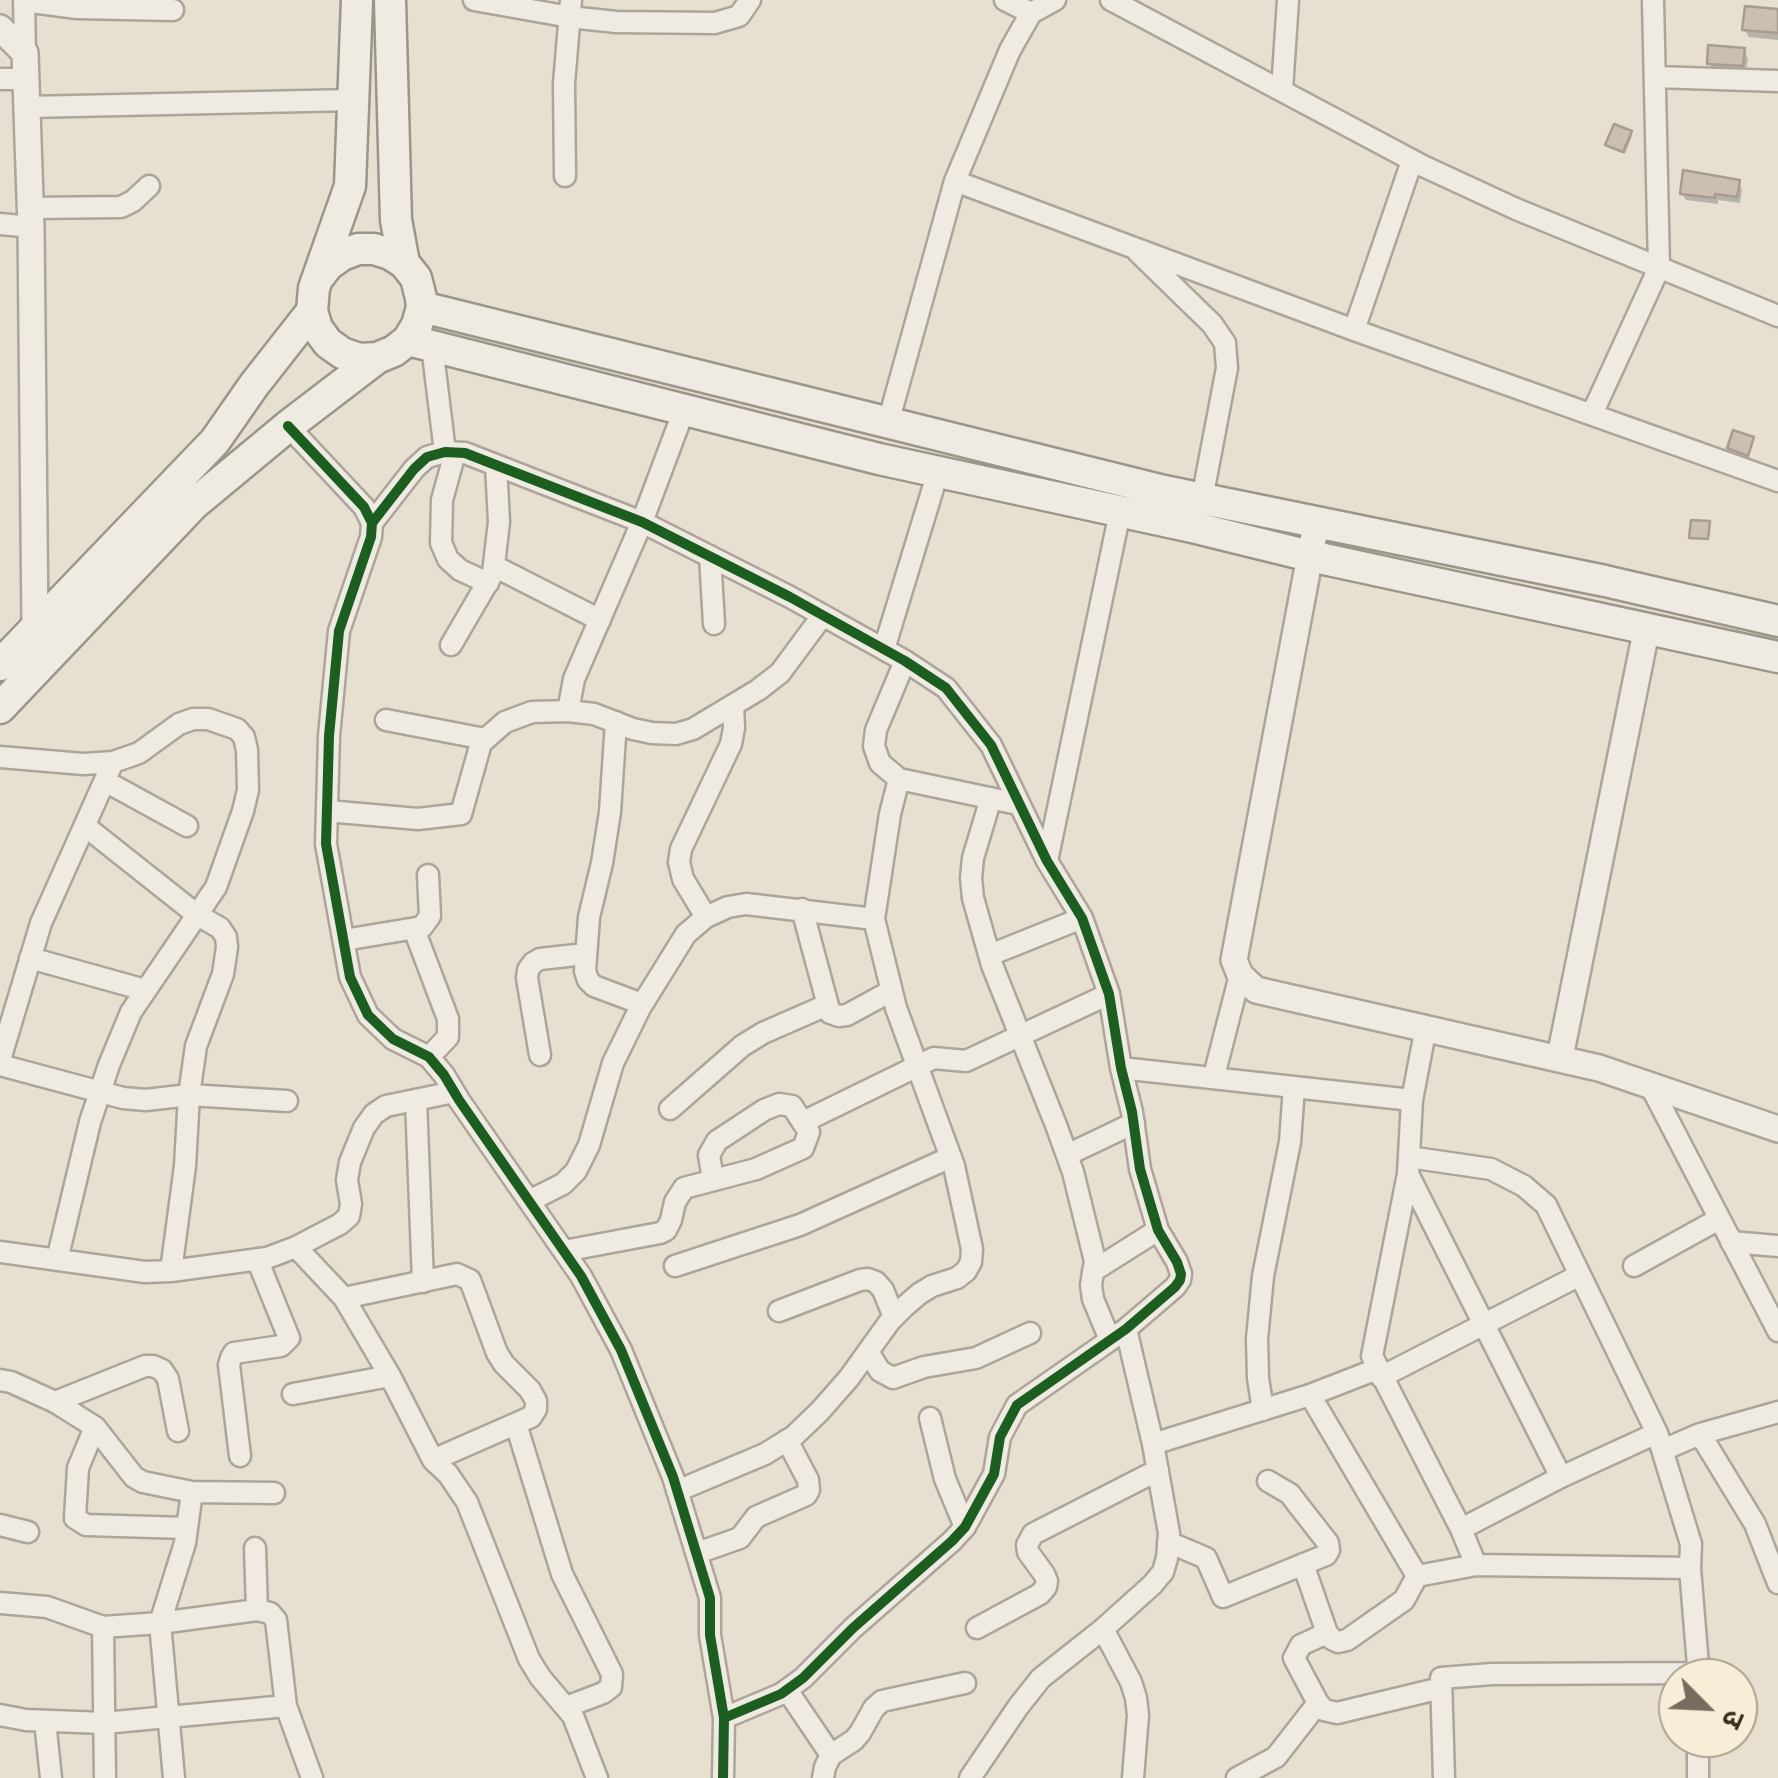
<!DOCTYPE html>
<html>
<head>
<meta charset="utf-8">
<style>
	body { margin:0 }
	#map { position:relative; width:1778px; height:1778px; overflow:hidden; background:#e7e0d1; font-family:Lora,"Noto Sans Devanagari",serif }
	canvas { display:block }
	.north { position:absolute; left:1658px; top:1658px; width:100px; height:100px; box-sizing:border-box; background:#f7eed8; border:2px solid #ada18e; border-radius:50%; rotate:114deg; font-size:28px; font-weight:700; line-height:40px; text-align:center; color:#3d2e20 }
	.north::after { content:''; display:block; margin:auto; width:35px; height:45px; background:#786c5e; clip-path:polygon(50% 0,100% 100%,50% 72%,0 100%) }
</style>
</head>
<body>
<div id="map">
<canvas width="1778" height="1778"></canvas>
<div class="north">उ</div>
</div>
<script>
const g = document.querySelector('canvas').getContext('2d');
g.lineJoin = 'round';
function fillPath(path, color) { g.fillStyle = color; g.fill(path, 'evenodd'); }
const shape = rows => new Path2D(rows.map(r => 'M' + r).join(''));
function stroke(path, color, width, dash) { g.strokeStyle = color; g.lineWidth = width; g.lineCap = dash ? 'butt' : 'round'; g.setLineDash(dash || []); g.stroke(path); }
fillPath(shape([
	[1778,12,1778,40,1749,37,1744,29],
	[1743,50,1748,58,1746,73,1714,71,1709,63],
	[1630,133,1632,136,1625,154,1610,148,1608,145],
	[1738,182,1742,189,1740,203,1718,200,1718,204,1686,200,1682,193]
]), '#0003');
const building = shape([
	[1745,6,1778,9,1778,33,1742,30,1745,6],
	[1708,45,1745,48,1743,66,1707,64,1708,45],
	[1614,124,1632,131,1623,152,1605,145,1614,124],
	[1683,170,1740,180,1737,197,1715,194,1715,198,1680,194,1683,170],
	[1733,430,1754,437,1748,456,1727,448,1733,430],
	[1691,520,1710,521,1708,539,1689,538,1691,520]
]);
fillPath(building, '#cbbfb2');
stroke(building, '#a89c90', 2.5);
const minor = shape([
	[24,0,25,53],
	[474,0,570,17,616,22,715,23,739,16,750,0],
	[1005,0,1031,13],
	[1111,0,1423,166,1516,209,1778,316],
	[24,1,77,8,173,10],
	[1655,77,1778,81],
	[0,79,26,79],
	[1282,90,1288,0],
	[27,107,353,100],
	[565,176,564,84,571,0],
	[955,181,1354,330,1778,481],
	[30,208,121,207,133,201,149,186],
	[0,224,31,227],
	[1138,252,1212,324,1225,343,1227,368,1202,499],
	[1354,330,1412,161],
	[432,346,445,452],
	[1592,414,1659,268,1653,0],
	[888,423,955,181,1010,50,1031,13,1055,0],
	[288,426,364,507,372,523,371,537,339,631,329,736,326,844,350,977,368,1015,393,1039,429,1057,444,1075,459,1100,581,1276,621,1350,673,1477,710,1598,710,1635,724,1718,723,1778],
	[455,453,442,500,441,543,448,559,460,570,488,583],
	[372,523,414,469,427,457,445,452,465,453,642,522,790,597,905,661,946,688,991,745,1047,861,1082,918,1109,994,1121,1068,1132,1112,1140,1169,1158,1230,1177,1262,1181,1274,1180,1280,1175,1287,1126,1329,1017,1405,1000,1437,994,1474,965,1527,952,1541,853,1628,803,1678,781,1694,724,1718],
	[710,556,714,624],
	[494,566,600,620],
	[451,645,493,573,499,522,496,465],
	[884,649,938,472],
	[568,711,574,679,642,522,684,410],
	[386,720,485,739],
	[616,722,610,812,602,863,589,917,585,971,588,980,594,986,642,1004],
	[0,757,83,764,113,762,139,753,179,724,193,719,208,719,237,729,244,737,247,750,248,790,243,811,216,887,131,1012,109,1065,90,1122,57,1260],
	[899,779,880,763,874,746,876,730,905,661],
	[105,781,187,826],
	[991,798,973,858,971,878,973,898,992,965,1056,1125,1073,1172,1095,1261,1091,1285,1093,1299,1110,1340],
	[327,811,418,819,461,814,481,743,505,722,532,712,568,711,594,714,633,729,652,733,676,734,693,729,758,690,780,673,823,615],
	[85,826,196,914,220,928,226,937,227,947,223,974,196,1046,189,1095,185,1166,171,1271],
	[1047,861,1120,512],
	[802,909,830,1013,839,1016,847,1015,891,991],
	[706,917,683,879,679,862,681,849,731,744,734,728,733,706],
	[414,929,448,1019,448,1037,429,1057],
	[344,940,422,927,430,916,428,875],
	[990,955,1082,918],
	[30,958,145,990],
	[540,1055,527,978,528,970,533,963,540,959,585,954],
	[0,1060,41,923,113,762],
	[0,1065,123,1098,146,1100,189,1095,287,1101],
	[1121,1068,1412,1100],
	[1214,1076,1240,975],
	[1650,1085,1778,1331],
	[416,1100,423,1282],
	[670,1109,742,1046,763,1033,827,1005],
	[803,1122,934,1058,966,1061,1109,994],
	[1067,1155,1134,1123],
	[1409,1157,1491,1169,1524,1186,1546,1205,1657,1433,1561,1477,1461,1529,1372,1356,1408,1174,1412,1100,1426,1027],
	[1408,1174,1561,1477],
	[529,1201,563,1184,576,1171,589,1145,613,1063,640,1008,686,934,706,917,728,907,746,904,874,919],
	[1731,1242,1778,1246],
	[296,1247,340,1224,349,1216,351,1204,347,1180,350,1162,364,1128,374,1114,386,1106,454,1092],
	[564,1251,660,1233,666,1230,671,1220,675,1202,684,1188,756,1169,803,1148,809,1132,792,1106,779,1104,764,1110,717,1141,709,1155,713,1179],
	[0,1252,145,1272,171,1271,267,1258,296,1247,344,1298,390,1376,433,1460,448,1474,467,1502,529,1659,540,1677,573,1716,597,1778],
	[675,1266,800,1225,951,1157],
	[1634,1266,1719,1219],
	[1093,1271,1158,1230],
	[344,1298,457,1274,470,1280,497,1353,504,1364,530,1390,536,1401,536,1409,531,1417,433,1460],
	[779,1311,860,1280,868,1279,876,1282,883,1290,894,1317],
	[869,1353,880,1371,893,1378,924,1367,976,1358,1030,1333],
	[1381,1377,1580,1275],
	[0,1380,11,1382,55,1402,95,1427,134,1477,143,1482,192,1492,185,1543,160,1623,174,1778],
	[293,1394,390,1376],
	[1310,1395,1417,1576,1476,1565],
	[55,1402,145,1366,153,1366,162,1370,168,1379,178,1431],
	[1263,1410,1258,1378,1257,1339,1263,1276,1290,1142,1294,1087],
	[1778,1412,1700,1434,1755,1524,1778,1583],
	[930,1418,945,1479,965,1527],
	[516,1424,562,1574,612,1674,611,1687,603,1693,566,1707],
	[95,1427,78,1468,75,1518,86,1525,186,1528],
	[1657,1433,1691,1544,1690,1568],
	[1153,1444,1310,1395,1377,1369],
	[1663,1450,1700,1434],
	[240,1456,229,1365,231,1358,234,1353,281,1346,289,1338,257,1259],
	[677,1491,765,1454,794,1436,820,1411,849,1378,890,1321,904,1307,919,1294,932,1286,957,1278,966,1271,971,1262,972,1249,954,1166,896,1008,874,919,890,814,899,779,1018,804],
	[192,1492,274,1493],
	[0,1525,28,1532],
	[1461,1529,1476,1565,1690,1568,1699,1678],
	[1168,1542,1206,1558,1223,1597,1326,1555,1329,1550,1328,1543,1296,1502,1290,1494,1268,1481],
	[255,1548,257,1610],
	[697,1553,740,1538,756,1517,806,1495,809,1490,808,1480,787,1440],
	[1303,1564,1327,1633,1332,1639,1338,1642,1347,1640,1404,1600,1417,1576],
	[0,1603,47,1607,103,1627,160,1623,257,1610,270,1613,276,1620,286,1706],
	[103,1627,105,1778],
	[977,1628,1040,1594,1046,1587,1047,1581,1044,1574,1028,1552,1027,1545,1033,1534,1158,1470],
	[1103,1629,1131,1682,1136,1698,1138,1715,1133,1778],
	[1327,1633,1301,1645,1294,1658,1318,1703,1324,1710,1337,1713,1441,1688],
	[787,1690,831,1755],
	[0,1715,26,1720,104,1723,286,1706,312,1778],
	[45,1721,51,1778],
	[823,1778,825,1767,831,1755,854,1740,860,1733,874,1708,882,1701,965,1683],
	[970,1778,1018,1707,1041,1678,1103,1629,1152,1585,1163,1572,1167,1558,1169,1533,1153,1444,1126,1329],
	[1237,1778,1276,1757,1318,1703],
	[1444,1778,1441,1678,1492,1674,1699,1673],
	[1698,1778,1698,1738]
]);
const tertiary = shape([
	[0,28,25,53,31,227,35,627],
	[1316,524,1234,960,1240,975,1256,990,1599,1068,1778,1129],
	[1560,1057,1647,627]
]);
const secondary = shape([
	[390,0,396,220,404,263],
	[318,278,328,265,342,255,358,249,374,249,390,254,404,263,416,278,421,298,422,307,417,325,408,340,394,351,377,358,359,359,342,353,328,343,317,328,312,311,314,288,350,186,357,0],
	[422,307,1164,491,1605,581,1778,621],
	[408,340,879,459,1192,527,1310,556,1778,657],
	[0,665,215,441,254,385,312,311],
	[0,708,194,504,288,426,377,358]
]);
stroke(minor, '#ada599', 25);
stroke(tertiary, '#ada599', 30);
stroke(secondary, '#9c958a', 35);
stroke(minor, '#efebe3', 20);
stroke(tertiary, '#efebe3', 25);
stroke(secondary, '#efebe3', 30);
stroke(shape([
	[288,426,364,507,372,523,371,537,339,631,329,736,326,844,350,977,368,1015,393,1039,429,1057,444,1075,459,1100,581,1276,621,1350,673,1477,710,1598,710,1635,724,1718,723,1778],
	[372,523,414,469,427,457,445,452,465,453,642,522,790,597,905,661,946,688,991,745,1047,861,1082,918,1109,994,1121,1068,1132,1112,1140,1169,1158,1230,1177,1262,1181,1274,1180,1280,1175,1287,1126,1329,1017,1405,1000,1437,994,1474,965,1527,952,1541,853,1628,803,1678,781,1694,724,1718]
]), '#1b5e20', 10);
</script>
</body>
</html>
